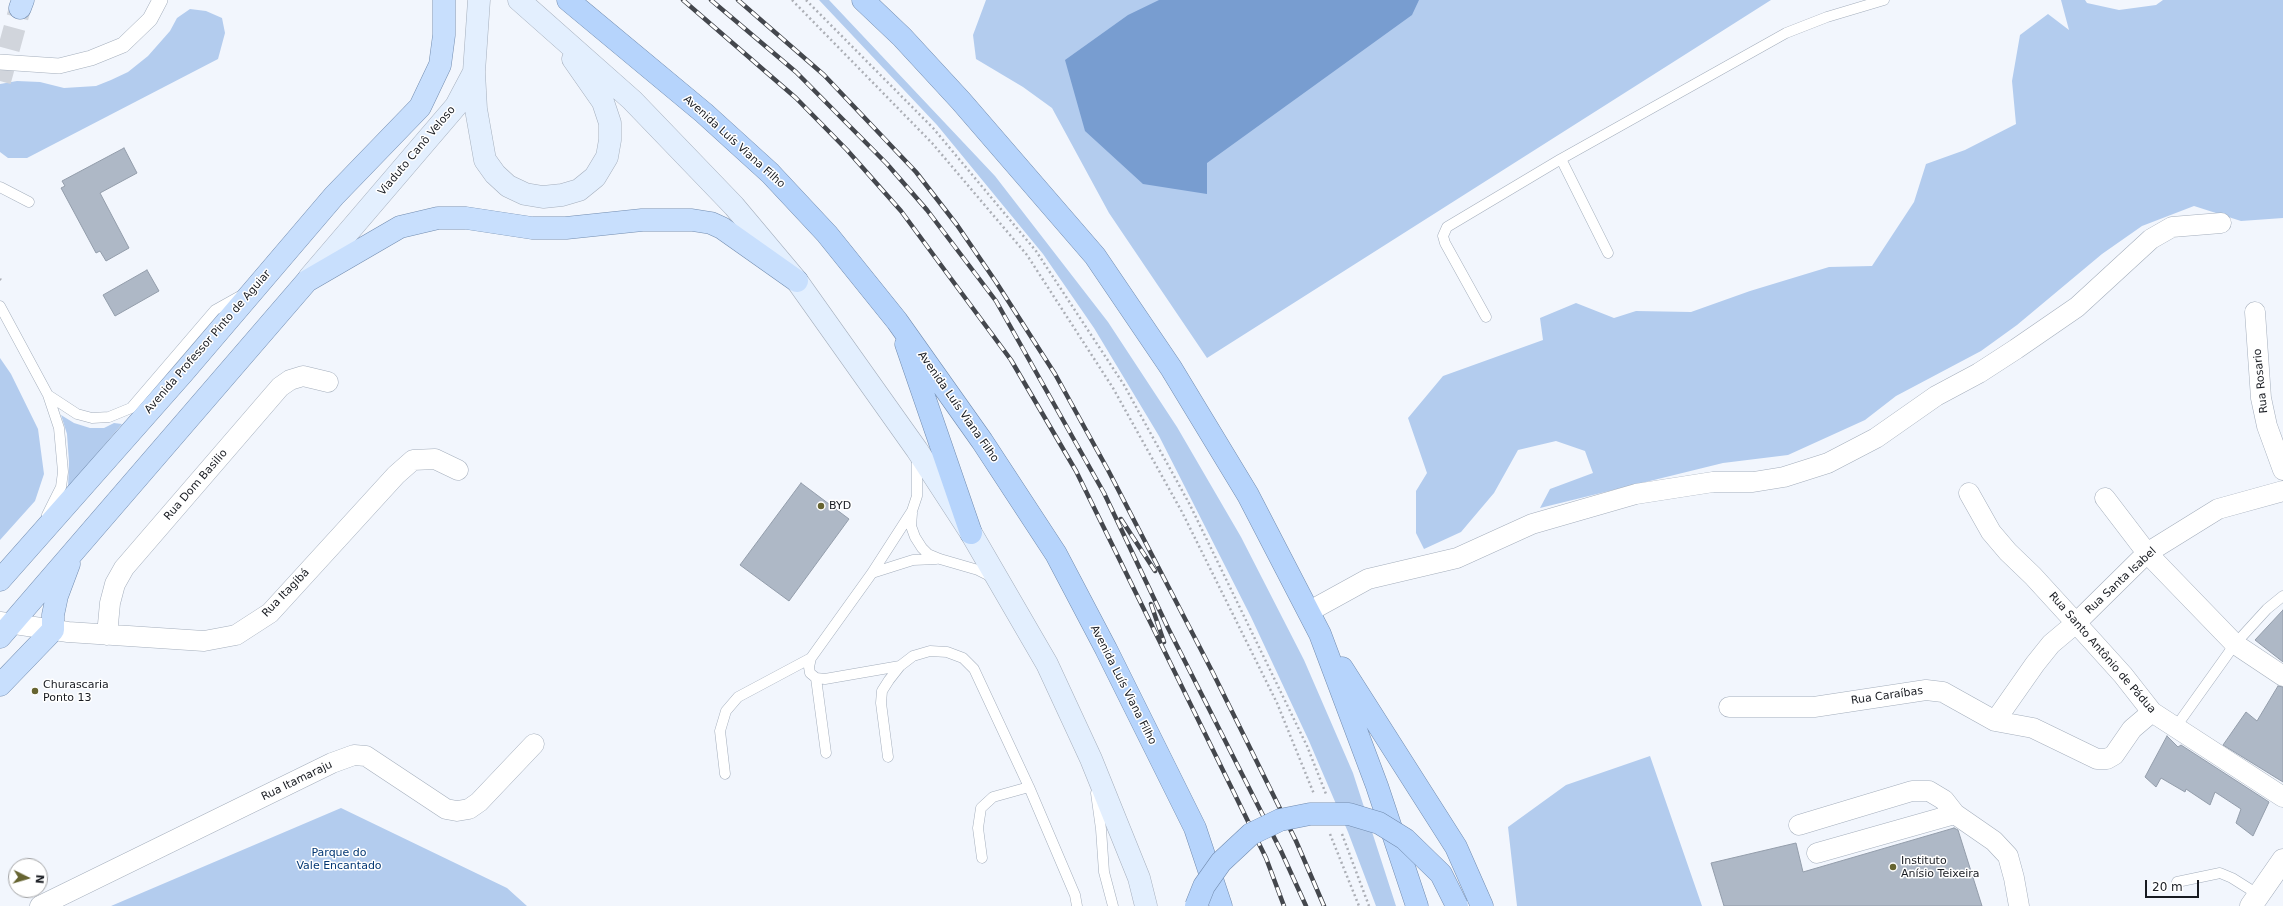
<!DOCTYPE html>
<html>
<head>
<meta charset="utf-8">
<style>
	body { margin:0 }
	#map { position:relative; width:2283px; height:906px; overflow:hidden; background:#f2f6fd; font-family:"DejaVu Sans",sans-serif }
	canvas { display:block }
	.north { position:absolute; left:8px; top:858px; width:40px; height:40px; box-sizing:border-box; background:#fff; border:1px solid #a3a4a6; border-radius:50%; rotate:95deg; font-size:11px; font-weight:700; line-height:16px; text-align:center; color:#181b21 }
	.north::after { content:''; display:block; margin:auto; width:14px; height:18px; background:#666431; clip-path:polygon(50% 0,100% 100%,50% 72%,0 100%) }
	.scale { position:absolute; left:2145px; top:880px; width:54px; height:18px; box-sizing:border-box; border:2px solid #181b21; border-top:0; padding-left:5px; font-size:12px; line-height:14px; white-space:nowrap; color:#181b21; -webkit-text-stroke:3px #fff; paint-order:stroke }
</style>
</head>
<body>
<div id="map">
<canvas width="2283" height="906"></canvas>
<div class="north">N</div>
<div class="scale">20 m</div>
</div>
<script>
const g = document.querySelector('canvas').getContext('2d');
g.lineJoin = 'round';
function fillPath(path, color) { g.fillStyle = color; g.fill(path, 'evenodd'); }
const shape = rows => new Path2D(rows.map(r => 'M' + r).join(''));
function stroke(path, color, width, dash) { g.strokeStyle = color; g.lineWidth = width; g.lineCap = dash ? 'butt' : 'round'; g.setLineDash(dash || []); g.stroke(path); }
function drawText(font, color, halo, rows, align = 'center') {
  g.font = font + ' "DejaVu Sans",sans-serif'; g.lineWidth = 3; g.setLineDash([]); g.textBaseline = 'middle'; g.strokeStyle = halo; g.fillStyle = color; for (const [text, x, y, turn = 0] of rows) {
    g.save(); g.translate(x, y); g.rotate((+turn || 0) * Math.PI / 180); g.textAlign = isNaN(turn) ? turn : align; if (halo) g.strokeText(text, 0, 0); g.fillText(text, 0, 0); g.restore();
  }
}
fillPath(shape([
	[819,0,829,0,995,176,1108,322,1177,427,1241,537,1304,660,1353,773,1396,906,1376,906,1348,832,1309,741,1251,617,1159,436,1094,328,1043,254,937,125],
	[986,0,1771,0,1207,358,1109,213,1052,108,1023,87,976,59,973,35],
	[2061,0,2085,0,2087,3,2119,10,2156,5,2163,0,2283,0,2283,218,2241,221,2194,206,2142,226,2102,254,2017,325,1981,351,1896,396,1865,420,1788,455,1723,463,1540,508,1550,489,1593,473,1585,451,1556,441,1518,450,1494,493,1461,532,1424,549,1416,533,1416,491,1427,473,1408,418,1443,376,1543,340,1540,318,1576,303,1614,318,1636,311,1691,312,1750,291,1829,267,1872,266,1914,202,1926,164,1965,150,2016,124,2012,81,2020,35,2048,14,2069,30],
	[190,9,206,11,222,18,225,33,218,59,27,158,8,158,0,152,0,84,17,81,40,82,64,88,96,86,111,80,128,72,148,56,170,31,177,18],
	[0,358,11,374,38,429,44,474,35,501,0,540],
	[61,415,74,423,90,428,104,428,114,423,122,424,68,488,69,462,67,434],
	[1650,756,1702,906,1517,906,1508,827,1566,785],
	[341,808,507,888,527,906,111,906]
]), '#b3ccee');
fillPath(shape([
	[1159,0,1419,0,1412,15,1207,163,1207,194,1143,184,1085,131,1065,60,1128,15]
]), '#789dd0');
const building = shape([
	[124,148,137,173,100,193,129,248,106,261,100,251,96,253,61,188,65,186,62,181,124,148],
	[147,270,159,291,115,316,103,295,147,270],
	[801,483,849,519,789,601,740,565,801,483],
	[2283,610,2283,662,2255,640,2283,610],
	[2278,686,2283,687,2283,782,2223,745,2246,712,2257,721,2278,686],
	[2167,736,2178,747,2181,745,2269,802,2253,836,2236,823,2241,809,2215,792,2210,805,2186,789,2185,792,2161,778,2156,787,2145,777,2167,736],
	[1954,828,1958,830,1982,906,1724,906,1711,863,1796,843,1803,872,1954,828]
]);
fillPath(building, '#aeb8c6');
stroke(building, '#939dab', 1);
stroke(shape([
	[0,81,20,8]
]), '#d1d5dc', 22, [22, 11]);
const service = shape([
	[1561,159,1608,253],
	[0,187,29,202],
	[0,306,48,395,59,428,63,472,61,487,47,515],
	[1486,317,1445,243,1443,236,1447,227,1561,159,1786,33,1827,17,1884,0],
	[48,395,77,414,92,418,109,417,131,408,215,310,240,296],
	[912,513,911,526,915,537,922,548,928,554,940,559,978,570,992,577],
	[872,573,913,560,936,559],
	[811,658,809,667,810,673,816,678,825,679,900,666],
	[816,678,826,753],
	[2175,728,2235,644,2267,609,2283,596],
	[888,757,881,703,882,691,889,680,900,666,913,656,930,651,947,652,963,658,974,669,1029,787,1075,895,1077,906],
	[725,774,720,731,726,711,738,697,811,658,872,573,912,511,917,496,917,458],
	[1096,793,1101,829,1104,872,1113,906],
	[982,858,978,828,981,808,993,797,1029,787],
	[2177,882,2220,873,2232,878,2259,895]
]);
const pedestrian = shape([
	[0,62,59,66,91,58,123,45,150,19,160,0]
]);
const minor = shape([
	[2255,312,2261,398,2267,426,2283,470],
	[1969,493,1991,532,2008,552,2033,576,2076,623,2123,675,2152,712,2283,797],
	[2105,498,2147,553,2235,644,2283,676],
	[1308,612,1368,579,1457,558,1532,524,1636,494,1713,482,1753,482,1784,477,1828,463,1876,438,1936,396,1979,373,2016,349,2077,307,2151,239,2172,227,2221,223],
	[0,622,68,632,204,641,236,635,270,613,396,475,413,460,435,459,458,470],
	[107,635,110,603,115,584,124,568,280,387,290,380,303,376,328,382],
	[1729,707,1814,707,1926,690,1943,692,1995,721,2033,728,2097,759,2107,759,2114,755,2132,729,2152,712],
	[1995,721,2035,664,2051,644,2076,623,2147,553,2218,509,2283,491],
	[1799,825,1912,791,1929,791,1944,800,1955,814,1994,841,2008,856,2014,878,2019,906],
	[1817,853,1955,814],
	[40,906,332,763,354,755,366,756,446,809,457,811,469,809,479,802,534,744]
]);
const tertiary = shape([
	[2251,906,2283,860]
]);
const secondary = shape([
	[519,0,632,100,734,206,797,281,917,450,971,533,1047,664,1091,759,1139,878,1146,906],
	[474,72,476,109,485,160,495,174,508,186,525,194,543,197,562,195,579,190,595,177,607,157,610,140,610,123,603,102,573,59],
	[309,278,456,106,474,72,479,0]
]);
const primary = shape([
	[20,8,23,0],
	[0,580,183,373,334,196,420,107,440,65,444,35,444,0],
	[0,637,307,281,400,227,438,218,466,218,532,228,566,228,642,220,692,220,711,223,722,228,797,281],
	[0,685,53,630,53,615,57,596,69,564]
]);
const trunk = shape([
	[568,0,704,113,770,173,827,234,897,321,982,441,1056,554,1106,649,1195,828,1221,906],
	[863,0,902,37,961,101,1095,256,1171,368,1248,495,1320,634,1377,786,1417,906],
	[906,344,971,533],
	[1342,668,1456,847,1482,906]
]);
stroke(service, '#a4aebc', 11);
stroke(pedestrian, '#a4aebc', 16);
stroke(minor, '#a4aebc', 21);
stroke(tertiary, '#a4aebc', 23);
stroke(secondary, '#a4aebc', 23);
stroke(primary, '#728caf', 23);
stroke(trunk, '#728caf', 23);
stroke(shape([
	[792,0,932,143,1027,255,1113,388,1182,512,1277,703,1314,794],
	[806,0,933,128,1036,251,1124,385,1190,505,1307,746,1326,794],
	[0,279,1,280],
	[1330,834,1359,906],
	[1342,834,1369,906]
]), '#acafb6', 2.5, [2, 3]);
stroke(service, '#fff', 10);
stroke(pedestrian, '#fff', 15);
stroke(minor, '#fff', 20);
stroke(tertiary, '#fff', 22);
stroke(secondary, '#e3effe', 22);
stroke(primary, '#c8dffd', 22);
stroke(trunk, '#b6d4fc', 22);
const rail = shape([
	[683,0,796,98,847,150,901,211,1011,360,1076,471,1266,858,1284,906],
	[711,0,796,72,887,164,927,210,996,301,1104,493,1168,628,1281,851,1306,906],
	[738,0,824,75,916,172,957,225,996,282,1055,374,1108,470,1213,673,1296,841,1324,906],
	[1121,519,1155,571],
	[1151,604,1164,642]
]);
stroke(rail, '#44474d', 4.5);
stroke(rail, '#fff', 3, [9]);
const trunkBridge = shape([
	[1196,906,1204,886,1221,862,1251,834,1280,820,1310,814,1349,814,1379,823,1405,839,1441,874,1457,906]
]);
stroke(trunkBridge, '#728caf', 23, []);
stroke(trunkBridge, '#b6d4fc', 22);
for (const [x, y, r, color] of [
	[821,506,4,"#666431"],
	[35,691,4,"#666431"],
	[1893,867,4,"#666431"]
]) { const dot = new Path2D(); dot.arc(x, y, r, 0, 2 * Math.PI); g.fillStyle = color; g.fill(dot); stroke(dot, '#fff', 1.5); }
drawText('11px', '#181b21', '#fff', [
	["Avenida Luís Viana Filho",734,142,42],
	["Viaduto Canô Veloso",417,151,-50],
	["Avenida Professor Pinto de Aguiar",208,342,-49],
	["Rua Rosario",2261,381,-96],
	["Avenida Luís Viana Filho",958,407,55],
	["Rua Dom Basilio",196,485,-49],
	["Rua Santa Isabel",2121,581,-43],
	["Rua Itagibá",286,593,-46],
	["Rua Santo Antônio de Pádua",2102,653,49],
	["Avenida Luís Viana Filho",1123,685,63],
	["Rua Caraíbas",1887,696,-8],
	["Rua Itamaraju",297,781,-26]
]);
drawText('11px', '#181b21', '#fff', [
	["BYD",829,506],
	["Churascaria",43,685],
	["Ponto 13",43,698],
	["Instituto",1901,861],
	["Anísio Teixeira",1901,874]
], 'left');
drawText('11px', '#043874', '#fff', [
	["Parque do",339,853],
	["Vale Encantado",339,866]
]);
</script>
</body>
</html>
